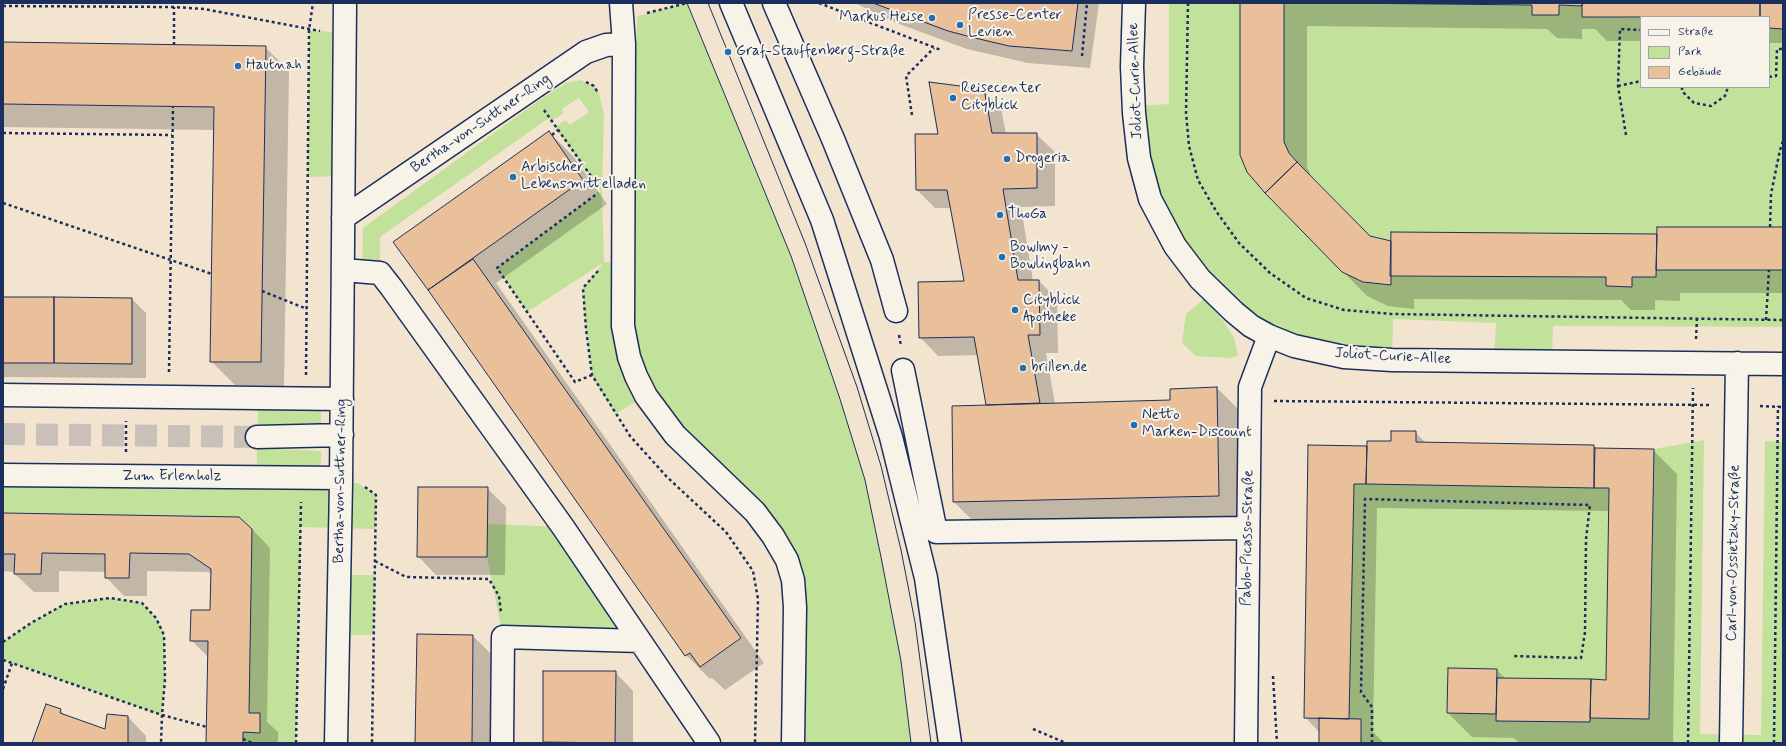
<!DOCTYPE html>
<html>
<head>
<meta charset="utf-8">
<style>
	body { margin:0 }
	#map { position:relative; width:1786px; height:746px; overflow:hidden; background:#f3e4d0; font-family:Mynerve,sans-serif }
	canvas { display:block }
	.frame { position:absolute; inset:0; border:4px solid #1b2f5e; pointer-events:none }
	.legend { position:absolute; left:1640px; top:16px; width:130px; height:72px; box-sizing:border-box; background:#f7f3e8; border:1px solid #9fa5b1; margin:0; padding:5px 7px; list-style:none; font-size:12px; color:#1b2f5e }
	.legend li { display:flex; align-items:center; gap:8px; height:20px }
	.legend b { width:20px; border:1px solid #9fa5b1 }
</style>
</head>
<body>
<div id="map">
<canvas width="1786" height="746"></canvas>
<div class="frame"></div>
<ul class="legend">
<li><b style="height:5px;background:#f7f3e8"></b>Straße</li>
<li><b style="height:11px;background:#c2e29b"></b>Park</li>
<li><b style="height:11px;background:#e9c099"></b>Gebäude</li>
</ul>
</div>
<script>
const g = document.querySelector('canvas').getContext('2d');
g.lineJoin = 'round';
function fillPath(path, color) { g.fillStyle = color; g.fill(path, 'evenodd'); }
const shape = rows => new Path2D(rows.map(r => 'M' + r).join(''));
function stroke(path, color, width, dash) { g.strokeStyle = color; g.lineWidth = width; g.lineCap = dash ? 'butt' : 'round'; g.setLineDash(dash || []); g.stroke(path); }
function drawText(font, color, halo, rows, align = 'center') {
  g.font = font + ' Mynerve,sans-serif'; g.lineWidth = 4; g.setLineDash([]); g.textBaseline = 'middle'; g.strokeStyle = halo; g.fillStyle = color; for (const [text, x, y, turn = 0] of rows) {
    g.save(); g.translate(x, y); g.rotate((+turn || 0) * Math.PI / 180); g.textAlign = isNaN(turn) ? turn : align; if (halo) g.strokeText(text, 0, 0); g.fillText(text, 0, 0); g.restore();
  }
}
fillPath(shape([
	[687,3,791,256,840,399,865,480,881,557,901,661,911,743,793,743,787,560,646,396,615,414,592,375,586,329,583,288,603,263,527,312,497,268,601,191,555,127,566,120,570,125,589,112,579,98,562,109,564,113,551,121,549,118,380,237,380,273,362,271,363,228,538,101,566,83,580,80,594,86,599,93,604,115,602,191,604,262,623,263,634,114,637,16],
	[1169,3,1240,3,1240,155,1247,172,1265,193,1342,272,1363,282,1391,285,1390,276,1606,277,1606,286,1631,287,1632,277,1656,277,1656,270,1783,270,1783,327,1553,326,1552,361,1494,361,1496,323,1393,319,1392,360,1269,336,1175,246,1133,106,1169,104],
	[1284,3,1532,5,1532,15,1558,15,1559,5,1582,6,1582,17,1641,18,1641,87,1769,87,1769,28,1783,29,1783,227,1657,227,1657,234,1391,232,1391,241,1370,236,1289,153,1284,142],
	[309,30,346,33,344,176,308,177],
	[1204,299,1225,323,1234,338,1238,356,1228,358,1196,356,1182,343,1186,314],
	[258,398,321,404,321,424,258,424],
	[1704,440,1700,734,1761,735,1765,441,1783,442,1783,743,1361,743,1361,719,1349,719,1354,484,1609,488,1606,680,1497,678,1497,669,1449,668,1447,713,1496,714,1496,720,1589,722,1590,718,1649,719,1654,449],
	[257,448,321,451,321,465,302,478,302,483,358,483,376,495,375,529,301,527,296,743,243,743,243,732,260,732,260,713,249,713,252,529,239,517,3,513,3,475,257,477],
	[487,524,563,527,640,641,503,637,487,557],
	[339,575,375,575,373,635,338,635],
	[110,598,142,603,156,618,164,635,165,679,162,715,3,660,3,642,31,623,65,604]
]), '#c2e29b');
fillPath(shape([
	[855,3,1099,3,1090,68,1028,63,967,49,894,22],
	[1241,3,1783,3,1783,43,1769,43,1769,17,1641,17,1641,41,1607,41,1595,29,1582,29,1582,39,1557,38,1547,29,1307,26,1307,167,1312,178,1370,237,1392,242,1658,235,1783,228,1783,293,1680,293,1680,301,1655,300,1655,310,1631,310,1621,300,1414,299,1414,309,1388,306,1367,296,1266,193],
	[3,43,265,47,289,71,284,386,235,385,211,361,215,130,3,127],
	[983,90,1001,108,1006,134,1036,134,1055,152,1055,206,1021,207,1033,281,1039,281,1057,299,1058,353,1046,353,1055,404,1171,401,1217,388,1241,412,1243,519,978,526,954,502,987,406,978,355,938,356,920,337,965,282,952,208,935,208,917,190,939,135],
	[549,132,573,156,607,204,496,283,764,663,725,690,712,678,710,679,686,655,395,242],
	[3,298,132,299,146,313,146,378,3,377],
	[1415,432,1426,443,1594,446,1597,449,1653,450,1677,474,1673,743,1520,743,1514,738,1472,737,1448,713,1497,670,1506,679,1607,681,1609,511,1377,508,1373,732,1384,743,1320,743,1320,733,1305,717,1309,446,1368,447,1392,442],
	[487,488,506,507,505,575,436,575,418,556],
	[3,514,252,529,270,548,267,722,278,732,278,743,208,743,209,658,191,640,211,611,212,574,208,572,147,571,147,596,124,596,106,577,106,572,59,571,59,592,34,592,15,574,15,572,3,571],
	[418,635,473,636,491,654,490,743,416,743],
	[615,672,633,691,633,743,544,742],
	[60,710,67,717,106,731,128,717,146,736,146,743,33,743]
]), '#0003');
const building = shape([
	[873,3,1078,3,1072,51,1009,46,975,38,948,31,873,3],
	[1240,3,1284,3,1284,142,1289,153,1297,162,1265,193,1247,172,1240,155,1240,3],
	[1338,3,1582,3,1582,6,1559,5,1559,15,1532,15,1532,5,1338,3],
	[1582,3,1760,3,1760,17,1582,17,1582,3],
	[1760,3,1783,3,1783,29,1769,28,1769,17,1760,17,1760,3],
	[3,42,266,46,261,362,210,362,214,107,3,104,3,42],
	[929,82,984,89,992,133,1037,133,1037,188,1003,189,1018,280,1039,280,1040,335,1028,335,1040,403,986,405,974,337,919,338,918,282,964,281,947,190,916,190,915,134,938,134,929,82],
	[549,131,583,180,428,290,393,242,549,131],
	[1297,162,1370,236,1391,241,1391,285,1363,282,1342,272,1265,193,1297,162],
	[1657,227,1783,227,1783,270,1656,270,1657,227],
	[1391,232,1657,234,1656,277,1632,277,1632,287,1606,286,1606,277,1390,276,1391,232],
	[473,259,741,638,700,667,690,653,685,656,428,290,473,259],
	[3,297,54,297,54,363,3,363,3,297],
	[54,297,132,298,132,364,54,363,54,297],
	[1217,387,1219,496,953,502,952,406,1170,400,1170,389,1217,387],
	[1391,431,1416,431,1416,442,1594,445,1594,488,1366,484,1367,441,1391,441,1391,431],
	[1308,445,1367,446,1366,484,1354,484,1349,719,1304,718,1308,445],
	[1595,448,1654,449,1649,719,1590,718,1591,679,1606,680,1609,488,1594,488,1595,448],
	[418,487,488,487,487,557,417,557,418,487],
	[3,513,239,517,252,529,249,713,260,713,260,733,243,732,243,743,206,743,208,641,190,641,191,610,210,610,211,569,189,554,130,553,129,578,105,578,105,554,42,553,41,574,14,574,15,554,3,554,3,513],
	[417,634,473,635,472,743,415,743,417,634],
	[1448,668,1497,669,1496,714,1447,713,1448,668],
	[543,671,616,671,615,743,543,742,543,671],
	[1497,678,1591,679,1590,722,1496,721,1497,678],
	[46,704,61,709,60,713,105,729,107,714,128,716,128,743,32,743,46,704],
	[1319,718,1361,719,1361,743,1319,743,1319,718]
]);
fillPath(building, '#e9c099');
stroke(building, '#1b2f5e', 1);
stroke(shape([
	[3,434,257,437]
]), '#c8c0b9', 22, [22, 11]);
const minor = shape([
	[621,3,624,44,623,326,629,357,636,376,646,396,675,435,755,512,773,536,787,560,793,580,795,607,793,743],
	[731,3,822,220,891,437,926,578,950,743],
	[774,3,833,139,882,260,896,311],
	[1134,3,1132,67,1134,113,1139,158,1150,199,1175,246,1200,279,1234,312,1251,326,1269,336,1294,346,1344,357,1392,360,1783,364],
	[343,218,586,52,606,45,624,44],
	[343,270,380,273,391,287,563,527,709,743],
	[903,370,936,532,1247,528],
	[3,395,342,399],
	[257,437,342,435],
	[3,475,341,478],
	[336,743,341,483,345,3],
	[502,743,503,637,640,641],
	[1246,743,1250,387,1269,336],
	[1731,743,1737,363]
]);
stroke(minor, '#1b2f5e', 25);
stroke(shape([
	[819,3,941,50],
	[1188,3,1186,113,1189,146,1198,180,1216,211,1239,243,1270,273,1306,298,1344,310,1391,314,1783,320],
	[3,6,174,7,204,9,320,31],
	[647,13,687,3],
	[174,45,174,7],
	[1082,56,1087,3],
	[1769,77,1776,76,1777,49,1783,49],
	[586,82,594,86,598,93],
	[1618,86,1641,81],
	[1682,87,1682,91,1694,103,1711,106,1725,96,1728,87],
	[544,110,598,186],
	[912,115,906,76,934,48],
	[3,133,172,135],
	[552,135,558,130],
	[1626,135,1618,86,1620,29,1641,30],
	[3,203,212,274],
	[1770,227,1771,194,1780,150,1783,141],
	[598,271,583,288,586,329,592,375,630,436,667,477,726,532,753,571,758,599,755,743],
	[262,291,307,309],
	[1766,320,1769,270],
	[899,335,901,346],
	[1696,339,1697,319],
	[169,372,173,107],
	[306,375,309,30,313,3],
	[592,375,575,382,497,268,598,193],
	[1274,401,1711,405],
	[1760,406,1783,407],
	[126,452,126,421],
	[365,487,376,495,372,743],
	[375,561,406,577,489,579,499,596,501,613],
	[3,642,31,623,65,604,110,598,142,603,156,618,164,635,165,679,162,715,207,727],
	[3,660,162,715,161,743],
	[1273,676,1277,743],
	[3,689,12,663],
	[1033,729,1066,743],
	[243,739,252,743],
	[296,743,301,502],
	[1372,743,1372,707,1361,692,1365,499,1590,505,1586,539,1585,632,1581,658,1512,656],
	[1688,743,1693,388],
	[1774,743,1778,406]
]), '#1b2f5e', 2.5, [3, 3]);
stroke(minor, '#f7f3e8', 22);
stroke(shape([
	[687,3,791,256,840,399,865,480,881,557,901,661,911,743],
	[708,3,805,243,857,387,881,466,901,550,915,622,931,743]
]), '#1b2f5e', 1);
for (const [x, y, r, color] of [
	[932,18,4,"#1f6fb2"],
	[960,25,4,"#1f6fb2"],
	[728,52,4,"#1f6fb2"],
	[238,66,4,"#1f6fb2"],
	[953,98,4,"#1f6fb2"],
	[1007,159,4,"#1f6fb2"],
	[513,177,4,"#1f6fb2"],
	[1000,215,4,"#1f6fb2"],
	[1002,257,4,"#1f6fb2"],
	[1015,310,4,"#1f6fb2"],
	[1023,368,4,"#1f6fb2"],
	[1134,425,4,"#1f6fb2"]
]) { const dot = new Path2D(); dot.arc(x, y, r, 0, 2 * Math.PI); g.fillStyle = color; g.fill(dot); stroke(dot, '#f7f3e8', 1.5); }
drawText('15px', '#1b2f5e', '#f7f3e8', [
	["Presse-Center",968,16],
	["Levien",968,33],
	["Markus Heise",924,18,"right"],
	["Graf-Stauffenberg-Straße",736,52],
	["Hautnah",246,66],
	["Reisecenter",961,89],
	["Cityblick",961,106],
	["Drogeria",1015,159],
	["Arbischer",521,168],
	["Lebensmittelladen",521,185],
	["ThoGa",1008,215],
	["Bowlmy -",1010,248],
	["Bowlingbahn",1010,265],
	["Cityblick",1023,301],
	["Apotheke",1023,318],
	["brillen.de",1031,368],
	["Netto",1142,416],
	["Marken-Discount",1142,433]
], 'left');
drawText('15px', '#1b2f5e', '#f7f3e8', [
	["Joliot-Curie-Allee",1136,81,-92],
	["Bertha-von-Suttner-Ring",481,124,-34],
	["Joliot-Curie-Allee",1393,357,3],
	["Zum Erlenholz",172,477],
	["Bertha-von-Suttner-Ring",341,481,-89],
	["Pablo-Picasso-Straße",1248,538,-89],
	["Carl-von-Ossietzky-Straße",1734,553,-89]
]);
</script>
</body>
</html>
